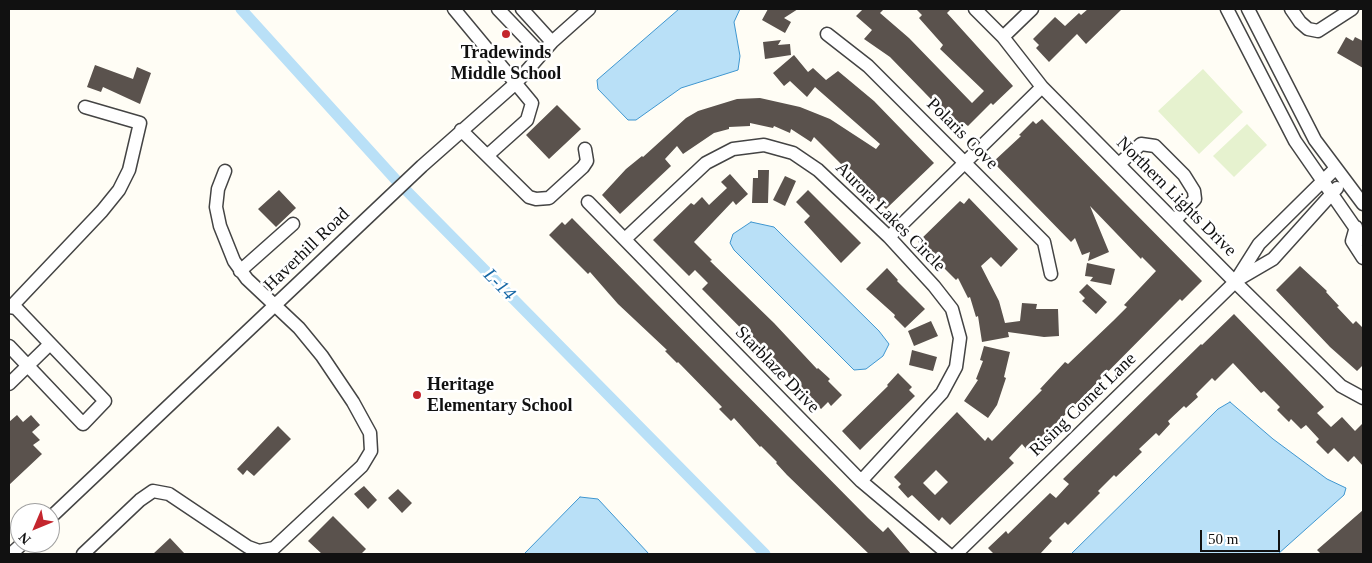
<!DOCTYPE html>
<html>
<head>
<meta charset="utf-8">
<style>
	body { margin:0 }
	#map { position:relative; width:1372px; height:563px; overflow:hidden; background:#fffdf5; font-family:Georgia,serif }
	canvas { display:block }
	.frame { position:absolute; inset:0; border:10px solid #111; pointer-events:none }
	.north { position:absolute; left:10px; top:503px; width:50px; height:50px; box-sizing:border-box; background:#fff; border:1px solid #a0a0a0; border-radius:50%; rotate:225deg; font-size:14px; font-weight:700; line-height:20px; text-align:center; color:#111 }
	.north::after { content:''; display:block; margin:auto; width:18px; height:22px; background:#c4262e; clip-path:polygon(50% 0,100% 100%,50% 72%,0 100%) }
	.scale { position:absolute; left:1200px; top:530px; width:80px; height:22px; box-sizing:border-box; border:2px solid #111; border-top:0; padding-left:6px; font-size:15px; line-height:18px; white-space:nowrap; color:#111; -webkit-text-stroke:4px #fff; paint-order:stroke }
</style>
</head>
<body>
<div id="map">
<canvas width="1372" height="563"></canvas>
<div class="frame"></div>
<div class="north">N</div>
<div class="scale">50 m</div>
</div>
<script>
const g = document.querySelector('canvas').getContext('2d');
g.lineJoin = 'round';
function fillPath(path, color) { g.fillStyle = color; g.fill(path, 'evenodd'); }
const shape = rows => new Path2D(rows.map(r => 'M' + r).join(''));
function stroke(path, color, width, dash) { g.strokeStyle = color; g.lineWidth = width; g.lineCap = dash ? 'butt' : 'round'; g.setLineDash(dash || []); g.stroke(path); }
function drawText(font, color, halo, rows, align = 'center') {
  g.font = font + ' Georgia,serif'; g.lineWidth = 5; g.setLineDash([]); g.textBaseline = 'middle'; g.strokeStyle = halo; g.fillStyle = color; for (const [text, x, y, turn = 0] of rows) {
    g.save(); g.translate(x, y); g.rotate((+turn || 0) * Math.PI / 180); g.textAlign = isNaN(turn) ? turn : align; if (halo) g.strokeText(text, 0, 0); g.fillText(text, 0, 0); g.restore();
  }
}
fillPath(shape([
	[1203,69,1243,112,1199,154,1158,111],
	[1247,124,1267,145,1234,177,1213,156]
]), '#e6f2cf');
const water = shape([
	[679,9,740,9,734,22,740,56,738,70,681,88,636,120,628,120,598,89,597,80,679,9],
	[751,222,774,227,879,331,889,344,883,356,866,369,854,370,734,250,730,243,733,234,751,222],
	[1230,402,1273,439,1327,479,1346,488,1344,495,1278,554,1071,554,1218,409,1230,402],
	[580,497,598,499,649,554,524,554,580,497]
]);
fillPath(water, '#b9e0f7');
stroke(water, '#3f96cf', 1);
stroke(shape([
	[241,9,396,180,765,554]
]), '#b9e0f7', 11);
fillPath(shape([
	[768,9,798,9,784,18,791,22,785,33,762,20],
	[863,9,884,9,880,13,909,38,972,103,984,91,940,49,943,45,919,18,922,15,916,9,951,9,947,13,1013,86,993,105,991,103,968,126,964,123,959,128,890,57,864,39,872,30,856,16],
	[1088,9,1122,9,1086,44,1077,34,1049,62,1036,48,1039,45,1033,39,1055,17,1065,26,1079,13,1081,15],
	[1346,37,1353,41,1355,37,1363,41,1363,68,1337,53],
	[781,40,778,45,790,44,791,55,765,59,763,42],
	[794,55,808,72,813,68,826,80,838,71,874,101,934,163,886,209,814,137,811,142,791,129,790,133,774,126,773,128,750,123,750,126,729,127,729,129,714,133,683,154,677,146,665,159,671,166,620,214,602,195,626,169,642,156,643,157,686,118,698,111,737,99,760,98,800,107,830,119,876,149,880,144,815,87,807,97,790,81,784,86,773,73],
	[95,65,133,79,137,67,151,73,140,104,103,87,101,92,87,87],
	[557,105,581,129,549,159,526,135],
	[1042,119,1202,281,1182,301,1180,299,1066,414,1027,450,1022,444,1009,458,1014,463,950,525,942,517,939,521,912,495,908,498,898,487,901,484,894,477,957,412,985,441,988,437,992,441,1042,390,1040,389,1065,362,1068,364,1113,321,1127,307,1124,305,1156,271,1142,257,1141,259,1090,206,1109,252,1088,261,1090,252,1082,255,1075,238,1071,242,993,162,1021,136,1019,135,1033,121,1036,124],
	[936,470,948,482,935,495,923,483],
	[758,170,769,170,768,203,752,203,753,178,758,178],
	[730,174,748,194,736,205,733,201,694,242,712,260,710,261,774,323,817,369,818,368,830,379,828,381,842,395,831,406,828,402,821,409,702,289,708,283,695,270,689,276,653,240,691,203,694,205,702,197,709,205,727,188,721,182],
	[785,176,796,181,785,206,773,200],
	[279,190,296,208,276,227,258,209],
	[808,190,861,243,841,263,804,222,810,216,796,202],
	[969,198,1018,249,1001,267,991,257,981,266,999,301,1005,323,1020,321,1022,303,1037,304,1036,309,1058,309,1059,336,1044,337,1008,332,1009,337,982,342,978,316,976,317,970,297,968,298,958,278,956,280,918,242,960,201,964,204],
	[572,218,868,518,883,532,888,527,911,554,869,554,787,475,776,463,777,462,761,446,760,447,734,418,731,421,719,409,722,407,678,362,677,363,665,351,667,350,618,304,590,272,588,274,549,235,562,222,565,225],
	[1087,263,1115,269,1111,285,1090,281,1093,277,1085,276],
	[1300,266,1327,291,1326,292,1339,306,1337,307,1353,324,1356,321,1363,328,1363,365,1357,371,1330,347,1276,290],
	[887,268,898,280,897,281,925,309,905,328,894,317,895,315,866,289],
	[1087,284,1107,302,1096,314,1082,301,1085,298,1079,292],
	[1234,314,1324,407,1317,413,1331,427,1342,417,1355,431,1363,423,1363,466,1354,456,1348,462,1334,448,1328,454,1316,442,1319,439,1306,425,1301,429,1291,419,1289,422,1277,410,1280,407,1264,391,1261,393,1233,363,1215,381,1212,378,1196,394,1198,397,1186,408,1184,406,1168,421,1170,424,1159,436,1156,433,1139,449,1142,452,1116,477,1114,475,1098,491,1100,493,1068,525,1065,522,1049,538,1052,541,1040,554,994,554,988,548,1006,531,1008,534,1050,493,1056,498,1069,484,1063,479,1201,344,1202,345],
	[931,321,938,336,914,346,908,331],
	[984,346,1010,352,1004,377,1006,378,997,405,988,418,964,401,978,380,976,379,983,361,980,360],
	[912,350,937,357,933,371,909,365],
	[898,373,912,387,909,390,915,396,860,450,842,431,888,386,887,385],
	[17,415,23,422,31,415,40,425,32,432,40,440,33,445,42,454,9,485,9,422],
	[278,426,291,439,254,476,247,470,243,475,237,469],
	[364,486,377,500,368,509,354,494],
	[398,489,412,503,402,513,388,498],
	[1363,510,1363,554,1321,554,1317,550],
	[333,516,366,549,361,554,322,554,308,541],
	[170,538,185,554,153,554]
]), '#5a524d');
const minor = shape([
	[454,9,532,103,527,120,488,155],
	[498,9,541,54],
	[522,9,552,42],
	[975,9,1003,37,1042,87,1235,282,1341,386,1363,398],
	[1227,9,1295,141,1363,239],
	[1248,9,1315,140,1363,204],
	[1291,9,1300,22,1308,29,1318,31,1352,9],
	[827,34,868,66,1044,242,1051,274],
	[1003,37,1032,9],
	[461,130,529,197,536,199,549,198,583,167,587,161,585,149],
	[1119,164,1141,144,1155,146,1184,175,1194,191,1195,199,1175,220],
	[588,202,861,481,948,554],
	[1356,227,1352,241,1363,258],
	[889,237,1042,87],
	[625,239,706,163,733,149,764,145,793,153,818,170,889,237,934,286,952,309,960,338,956,367,942,393,861,481],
	[240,271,293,224],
	[1237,280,1273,259,1337,188],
	[9,307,16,308,105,401,83,424,9,346],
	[11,307,102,211,119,190,129,170,140,123,85,107],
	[9,384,50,344],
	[50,518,422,166,516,83,552,42,589,9],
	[11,554,23,543],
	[83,554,140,500,153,491,169,494,248,547,259,551,274,548,362,466,371,451,370,433,353,402,322,356,299,328,247,279,234,261,220,226,216,207,218,189,225,171],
	[956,554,1235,282,1259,244,1335,169]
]);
stroke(minor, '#444', 15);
stroke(minor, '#fff', 12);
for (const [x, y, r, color] of [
	[506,34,5,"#c4262e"],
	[417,395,5,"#c4262e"]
]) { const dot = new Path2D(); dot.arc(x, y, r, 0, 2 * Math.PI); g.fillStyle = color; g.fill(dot); stroke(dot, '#fff', 2); }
drawText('bold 18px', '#111', '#fff', [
	["Tradewinds",506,53],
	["Middle School",506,74],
	["Heritage",427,385,"left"],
	["Elementary School",427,406,"left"]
]);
drawText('18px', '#111', '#fff', [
	["Polaris Cove",962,134,45],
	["Northern Lights Drive",1176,197,45],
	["Aurora Lakes Circle",890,217,45],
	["Haverhill Road",307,250,-44],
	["Starblaze Drive",777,370,46],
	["Rising Comet Lane",1083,405,-44]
]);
drawText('italic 19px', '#1768a6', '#fff', [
	["L-14",499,285,45]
]);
</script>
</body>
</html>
